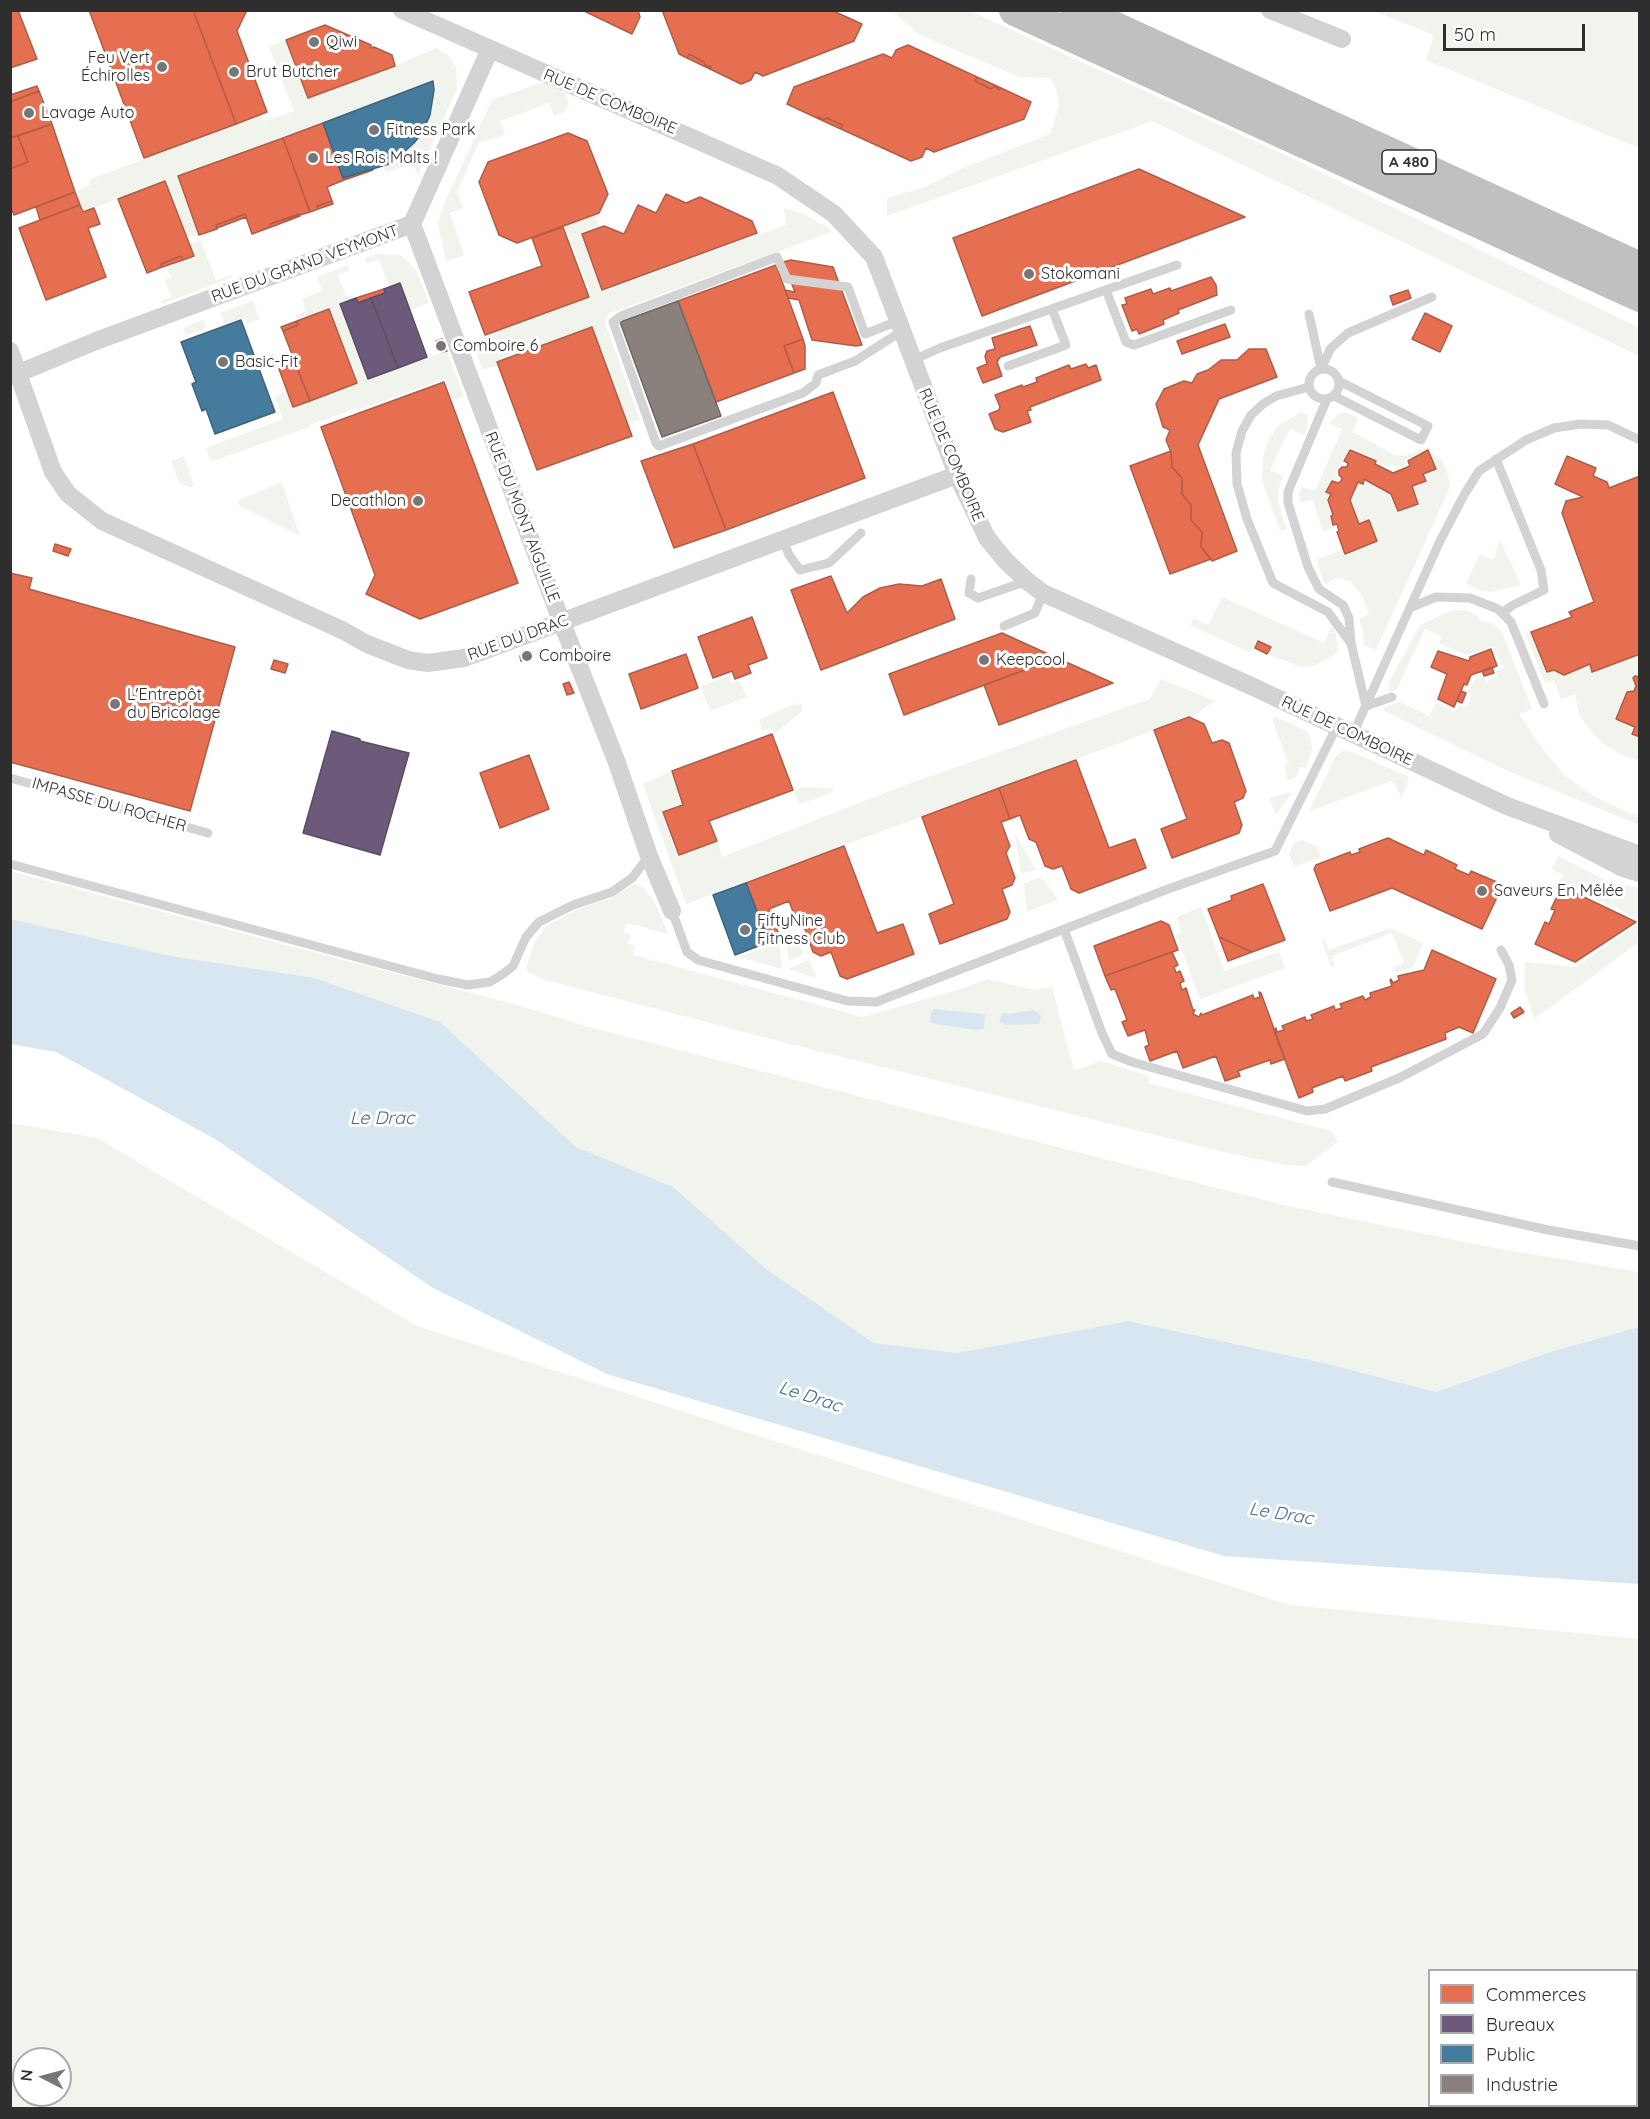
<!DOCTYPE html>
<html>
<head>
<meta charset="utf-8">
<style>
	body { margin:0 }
	#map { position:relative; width:1650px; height:2119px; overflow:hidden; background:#fff; font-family:Quicksand,sans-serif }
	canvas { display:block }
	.frame { position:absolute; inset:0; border:12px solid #2e2e2e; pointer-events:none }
	.legend { position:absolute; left:1428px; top:1969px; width:210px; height:138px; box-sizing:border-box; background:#fff; border:2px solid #ababab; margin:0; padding:8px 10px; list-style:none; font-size:18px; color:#2e2e2e }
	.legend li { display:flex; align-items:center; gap:12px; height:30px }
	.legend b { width:30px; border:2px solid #ababab }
	.north { position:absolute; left:12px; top:2047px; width:60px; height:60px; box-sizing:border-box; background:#fff; border:2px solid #ababab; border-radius:50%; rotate:276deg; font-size:16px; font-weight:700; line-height:24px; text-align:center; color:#2e2e2e }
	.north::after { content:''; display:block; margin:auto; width:21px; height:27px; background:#777; clip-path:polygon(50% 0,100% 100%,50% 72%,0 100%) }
	.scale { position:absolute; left:1443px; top:24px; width:142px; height:27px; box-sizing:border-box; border:3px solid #2e2e2e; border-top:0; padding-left:8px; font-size:18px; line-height:21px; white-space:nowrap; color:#2e2e2e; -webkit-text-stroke:4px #fff; paint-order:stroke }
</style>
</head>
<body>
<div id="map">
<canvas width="1650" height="2119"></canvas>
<div class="frame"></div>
<ul class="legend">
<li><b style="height:16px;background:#e76f51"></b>Commerces</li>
<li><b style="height:16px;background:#6d597a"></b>Bureaux</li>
<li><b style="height:16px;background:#457b9d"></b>Public</li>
<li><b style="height:16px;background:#8a817c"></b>Industrie</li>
</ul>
<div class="north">N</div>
<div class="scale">50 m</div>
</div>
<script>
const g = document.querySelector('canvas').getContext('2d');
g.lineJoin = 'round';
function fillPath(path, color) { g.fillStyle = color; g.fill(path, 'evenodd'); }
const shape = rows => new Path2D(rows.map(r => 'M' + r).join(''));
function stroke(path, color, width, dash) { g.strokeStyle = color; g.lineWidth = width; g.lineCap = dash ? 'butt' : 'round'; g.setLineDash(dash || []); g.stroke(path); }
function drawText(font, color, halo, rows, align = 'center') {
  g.font = font + ' Quicksand,sans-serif'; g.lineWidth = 6; g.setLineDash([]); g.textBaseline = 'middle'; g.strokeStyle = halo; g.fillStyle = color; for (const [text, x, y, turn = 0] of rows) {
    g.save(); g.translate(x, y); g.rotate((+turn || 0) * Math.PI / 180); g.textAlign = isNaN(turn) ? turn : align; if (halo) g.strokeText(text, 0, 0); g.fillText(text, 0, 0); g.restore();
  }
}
fillPath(shape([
	[892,11,970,11,1300,162,1639,328,1639,356,1152,121,887,216,887,198,925,187,961,169,1050,134,1059,105,1057,91,1050,78,1019,77,920,35],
	[1374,11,1639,11,1639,148,1426,60,1434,35],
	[286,40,308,98,395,66,436,48,448,55,456,67,457,89,418,175,413,163,385,173,384,166,392,163,392,160,404,152,422,133,432,106,433,81,178,176,199,235,187,237,165,181,83,212,76,192,90,185,89,180,260,115,264,121,294,111,269,47],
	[546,81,566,94,568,103,567,108,562,113,554,116,549,103,500,121,505,135,479,142,457,192,463,208,450,213,464,255,446,262,438,223,444,204,492,100],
	[784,208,801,213,829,228,831,232,608,314,605,323,640,420,628,423,592,327,497,363,498,366,483,370,473,344,478,338,592,297,565,226,595,215,599,228,582,234,603,292,786,225],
	[201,240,216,281,231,275,232,277,162,304,161,301,171,297,165,280,171,278,167,268,194,257,190,244],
	[378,254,399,255,405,259,416,270,429,303,410,310,400,283,389,287,379,259,367,264,365,258],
	[348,265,350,270,338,275,346,296,351,295,353,299,368,379,447,351,464,397,453,400,445,379,358,410,356,408,310,425,309,427,211,462,206,448,283,419,275,396,287,392,293,407,357,383,329,309,297,321,295,315,306,311,302,299,322,291,317,277],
	[253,301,260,319,248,323,245,317,225,325,220,313],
	[203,320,206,328,186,336,183,328],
	[1301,412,1307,415,1308,422,1304,435,1290,429,1270,470,1283,476,1278,491,1278,504,1287,529,1280,531,1262,480,1263,458,1268,440,1278,426],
	[1345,412,1358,418,1353,432,1394,455,1405,456,1429,447,1430,449,1405,461,1406,464,1399,467,1391,464,1389,467,1349,448,1335,476,1339,479,1337,483,1332,481,1327,492,1331,494,1328,500,1334,528,1323,531,1313,500,1300,502,1299,493,1302,487,1315,491,1342,429,1329,424,1339,414],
	[1430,453,1442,460,1447,471,1450,487,1376,650,1364,645,1363,631,1359,620,1369,613,1361,594,1350,581,1337,578,1324,585,1317,559,1340,551,1343,550,1345,554,1377,541,1369,520,1359,524,1350,500,1358,482,1362,484,1364,479,1391,494,1398,511,1418,504,1412,486,1426,480,1423,474,1436,469],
	[184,456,194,486,189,487,179,483,171,461],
	[282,482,300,536,240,506,237,501],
	[1500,540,1521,585,1491,592,1480,590,1466,583,1480,554,1488,558,1494,559],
	[1222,597,1324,643,1332,626,1336,634,1338,653,1313,666,1301,667,1267,654,1271,647,1258,642,1255,648,1249,652,1190,625,1194,618,1208,625],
	[1452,610,1465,610,1475,614,1482,621,1493,624,1502,632,1532,709,1519,714,1538,743,1565,776,1595,797,1631,814,1639,814,1639,825,1506,770,1384,711,1385,707,1400,702,1429,716,1436,703,1455,712,1459,706,1467,707,1472,695,1468,692,1475,679,1481,676,1487,681,1498,676,1496,671,1504,668,1492,647,1466,655,1439,643,1442,636,1425,629,1397,689,1389,693,1389,682,1420,625],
	[1531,632,1547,672,1590,664,1593,672,1639,654,1639,677,1633,678,1636,686,1634,691,1627,693,1616,719,1635,727,1633,734,1639,737,1639,761,1624,756,1602,743,1589,729,1579,714,1575,694,1561,699,1554,680,1545,683,1526,634],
	[729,676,732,684,739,681,747,697,710,711,701,686],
	[1161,679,1215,701,1195,715,686,904,643,784,672,771,683,805,663,813,679,855,717,841,722,857,900,787,1150,699],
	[796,703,799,705,802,704,802,711,775,734,771,728,762,730,759,720],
	[1273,716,1307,731,1311,740,1312,749,1306,768,1300,767,1296,777,1287,781,1285,765,1289,765,1273,721],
	[1342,751,1352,752,1409,777,1406,788,1401,798,1396,785,1391,781,1309,811,1336,756],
	[801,787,832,788,833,792,801,804,795,797,795,791],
	[1292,792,1276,815,1269,798],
	[1015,834,1036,870,1021,874],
	[1303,840,1317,847,1321,858,1294,866,1289,854,1294,843],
	[1558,856,1609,882,1639,888,1639,919,1560,882,1563,875,1552,869],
	[10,871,316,953,507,1002,589,1027,1284,1205,1494,1248,1639,1272,1639,1327,1547,1353,1436,1392,1328,1364,1130,1321,957,1353,874,1343,766,1269,673,1188,576,1147,440,1022,315,978,171,956,11,919],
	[1041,877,1058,899,1027,912,1024,883],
	[635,884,642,887,654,901,669,934,626,923,624,933,631,935,628,944,635,946,633,955,863,1017,961,989,987,979,1035,990,1052,987,1074,1071,1100,1061,1149,1076,1148,1083,1331,1131,1338,1142,1305,1166,1286,1165,1232,1154,790,1044,542,979,529,972,526,968,534,944,546,926,578,909,611,898],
	[1201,907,1224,971,1279,952,1285,968,1200,999,1176,934,1181,932,1177,917],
	[782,917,804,954,789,961],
	[1639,923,1639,942,1534,1019,1525,990,1525,962,1576,967],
	[1390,928,1423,943,1414,966,1396,973,1394,967,1404,963,1392,933,1332,956,1335,967,1331,967,1322,941,1324,939,1329,950],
	[779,943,782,969,738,957],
	[809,960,817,978,788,969],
	[11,1123,97,1138,417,1326,855,1467,1290,1605,1639,1639,1639,2108,11,2108],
	[1430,1970,1636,1970,1636,2106,1430,2106],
	[24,2059,60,2059,60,2095,24,2095]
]), '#f0f4ec');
fillPath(shape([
	[11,919,171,956,315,978,440,1022,576,1147,673,1187,766,1269,874,1343,957,1353,1129,1321,1328,1364,1436,1392,1547,1353,1639,1327,1639,1584,1224,1556,607,1374,433,1288,215,1139,56,1052,11,1044],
	[933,1009,985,1014,984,1029,974,1030,932,1023,930,1017],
	[1034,1010,1041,1015,1039,1024,1006,1025,999,1021,1003,1013,1009,1014]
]), '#d8e6f1');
const shops = shape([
	[10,10,18,10,37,59,10,68,10,10],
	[89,10,193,10,236,124,144,158,89,10],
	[193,10,247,10,237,31,267,112,236,124,193,10],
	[582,10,638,10,640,17,632,34,582,10],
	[662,10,831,10,862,24,854,41,763,76,755,72,751,80,741,84,710,69,711,67,705,65,704,62,689,54,687,58,679,54,662,10],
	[325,25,371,45,371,48,374,47,392,55,395,66,308,98,286,40,325,25],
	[908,45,977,77,975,81,991,89,995,86,999,90,1001,88,1031,102,1024,119,934,152,926,148,922,157,911,161,841,129,842,125,827,118,823,120,820,117,817,118,787,104,794,87,883,54,892,58,896,50,908,45],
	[689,54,704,62,705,65,711,67,710,69,687,58,689,54],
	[977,77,1001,88,999,90,995,86,991,89,975,81,977,77],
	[37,86,39,91,10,102,10,95,37,86],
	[39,91,52,124,10,138,10,102,39,91],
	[818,117,823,120,827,118,842,125,841,129,817,118,818,117],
	[323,123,344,180,327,187,332,201,317,206,318,209,310,212,283,138,323,123],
	[52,124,75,192,14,215,10,206,10,169,28,162,18,136,52,124],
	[568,133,587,141,608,194,599,213,517,243,499,235,479,182,488,162,568,133],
	[18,136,28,162,10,169,10,138,18,136],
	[283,138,310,212,270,224,271,227,252,234,245,214,216,225,217,229,199,235,178,176,283,138],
	[372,168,373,170,344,180,343,178,372,168],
	[1139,169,1245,217,982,316,953,238,1139,169],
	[165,181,194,256,183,260,181,256,161,264,162,267,147,273,118,199,165,181],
	[75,192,80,205,40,220,36,207,75,192],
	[666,194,686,203,700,197,752,221,757,233,602,290,582,234,604,226,624,234,638,205,656,213,666,194],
	[332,201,333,204,318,209,317,206,332,201],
	[80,205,83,212,94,208,100,224,88,228,106,277,46,300,19,228,80,205],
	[245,214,246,217,217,228,216,225,245,214],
	[299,214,300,216,271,227,270,224,299,214],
	[563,227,589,297,485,335,469,292,542,266,532,238,563,227],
	[181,256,183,260,162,267,161,264,181,256],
	[791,260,833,267,862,345,856,346,812,340,799,300,788,298,785,290,795,292,783,262,791,260],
	[776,265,803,339,784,346,794,373,716,402,678,301,776,265],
	[1211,277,1216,285,1217,295,1178,310,1179,313,1163,320,1164,324,1139,334,1137,329,1132,331,1122,305,1127,304,1125,298,1151,289,1153,294,1170,288,1171,291,1211,277],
	[384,289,385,293,358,303,356,298,384,289],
	[1408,290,1411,298,1393,305,1390,296,1408,290],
	[329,309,357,383,310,401,283,331,298,325,297,321,329,309],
	[1425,313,1452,326,1440,352,1412,339,1425,313],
	[297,321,298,325,283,331,281,327,297,321],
	[1225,324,1230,337,1182,354,1177,341,1225,324],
	[1030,326,1037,345,1000,357,997,362,1002,376,983,383,977,368,987,364,985,356,987,351,995,349,992,338,1030,326],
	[592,327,632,436,537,470,497,362,592,327],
	[442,339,447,351,441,352,436,341,442,339],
	[803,339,805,346,805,369,794,373,784,346,803,339],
	[1249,349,1266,349,1277,377,1219,399,1198,445,1237,551,1212,561,1201,547,1202,532,1191,520,1191,505,1182,494,1182,478,1172,467,1171,452,1166,440,1170,430,1163,427,1156,404,1164,389,1184,381,1192,383,1197,374,1208,370,1221,360,1237,360,1249,349],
	[295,363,310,401,293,407,279,369,295,363],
	[1086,364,1088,368,1096,365,1101,380,1030,407,1031,410,1027,411,1031,422,1003,432,995,429,989,414,999,410,1000,407,995,395,1022,385,1023,387,1037,382,1036,378,1069,365,1071,369,1086,364],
	[444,382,518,583,420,619,366,594,375,575,321,427,444,382],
	[833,392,865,478,726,530,693,444,833,392],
	[693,444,726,530,674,548,641,461,693,444],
	[1350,450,1376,461,1375,464,1393,473,1410,466,1408,461,1428,450,1436,469,1423,474,1426,481,1412,486,1418,504,1398,511,1391,494,1364,479,1363,484,1358,482,1350,500,1359,524,1369,520,1377,541,1345,554,1337,532,1339,531,1337,524,1333,525,1331,516,1333,515,1328,500,1331,494,1326,492,1332,481,1338,483,1341,481,1342,478,1339,475,1339,470,1342,467,1347,467,1348,463,1344,461,1350,450],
	[1171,451,1172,467,1182,478,1182,494,1191,505,1191,520,1202,532,1201,547,1211,559,1170,574,1130,466,1171,451],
	[1567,456,1596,468,1593,476,1607,482,1609,488,1640,476,1640,654,1592,672,1590,664,1564,675,1554,670,1547,672,1531,632,1572,617,1569,612,1594,602,1562,513,1566,501,1583,497,1555,484,1567,456],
	[55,544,71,549,68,556,53,551,55,544],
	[10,573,32,578,29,589,235,647,190,811,10,762,10,573],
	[831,576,847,613,863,597,880,588,899,584,922,586,941,579,955,619,821,670,791,590,831,576],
	[752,617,767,658,748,665,751,673,735,679,732,671,713,678,698,637,752,617],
	[1002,633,1057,658,904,715,889,674,1002,633],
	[1258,641,1271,647,1267,654,1255,648,1258,641],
	[1491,649,1497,666,1471,675,1467,685,1464,684,1454,707,1438,699,1447,674,1431,667,1438,651,1469,661,1470,657,1491,649],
	[532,652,533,657,521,661,520,656,532,652],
	[686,654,698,688,641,709,629,674,686,654],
	[1057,658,1113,683,999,725,984,685,1057,658],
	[274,660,288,664,285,673,271,669,274,660],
	[1492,667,1494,673,1484,676,1482,671,1492,667],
	[1635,676,1640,677,1640,737,1632,734,1635,727,1616,719,1627,692,1634,691,1636,686,1633,678,1635,676],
	[569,682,574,693,567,695,563,684,569,682],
	[1461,691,1466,693,1462,703,1457,701,1461,691],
	[1189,717,1204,724,1212,743,1222,740,1229,743,1246,791,1243,798,1234,802,1242,825,1239,833,1172,858,1161,829,1187,819,1154,730,1189,717],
	[772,734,793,790,709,821,717,841,679,855,663,812,683,805,672,771,772,734],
	[529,755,549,809,500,828,480,773,529,755],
	[1076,760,1109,848,1135,839,1146,868,1079,893,1071,889,1062,866,1053,869,1045,866,1036,842,1029,839,1020,815,1010,819,999,788,1076,760],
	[999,788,1010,819,1001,822,1010,846,1006,853,1015,878,1012,885,1002,889,1010,912,1007,919,940,944,929,914,954,904,922,817,999,788],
	[1388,838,1424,855,1426,850,1457,865,1455,869,1469,875,1471,871,1499,883,1501,889,1482,929,1392,888,1330,911,1314,869,1316,865,1350,852,1351,855,1360,852,1359,849,1388,838],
	[844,846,877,933,903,924,914,954,847,979,840,976,831,952,821,956,813,952,805,929,798,925,789,901,769,909,778,932,775,940,769,942,746,883,844,846],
	[1263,884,1285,940,1252,952,1219,937,1208,909,1232,900,1231,896,1263,884],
	[1565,888,1636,922,1575,962,1535,944,1545,922,1549,924,1555,910,1551,909,1560,890,1565,888],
	[1161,921,1169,925,1178,950,1105,976,1094,946,1161,921],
	[1219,937,1252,952,1228,961,1219,937],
	[1432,950,1496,979,1473,1033,1459,1027,1445,1033,1446,1039,1371,1067,1372,1071,1345,1081,1343,1076,1312,1088,1313,1092,1299,1098,1274,1030,1276,1028,1277,1032,1284,1030,1282,1026,1305,1017,1306,1021,1313,1019,1311,1015,1334,1006,1335,1010,1342,1008,1340,1004,1363,996,1365,1000,1371,997,1370,993,1392,986,1390,980,1391,979,1393,983,1399,980,1398,976,1424,970,1432,950],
	[1172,952,1178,965,1174,967,1176,973,1180,971,1184,981,1180,983,1182,990,1186,988,1193,1010,1195,1010,1193,1014,1199,1017,1201,1013,1202,1015,1253,995,1254,999,1260,997,1259,992,1261,993,1285,1059,1271,1064,1270,1060,1238,1071,1240,1076,1225,1081,1216,1056,1183,1068,1177,1051,1150,1061,1145,1047,1149,1045,1145,1030,1128,1036,1122,1022,1127,1020,1115,989,1111,990,1105,976,1172,952],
	[1520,1007,1524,1012,1514,1018,1511,1013,1520,1007]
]);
fillPath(shops, '#e76f51');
stroke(shops, '#b05c46', 1.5);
const offices = shape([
	[400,283,427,357,398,368,371,298,385,293,384,289,400,283],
	[356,298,358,303,371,298,398,368,368,379,340,304,356,298],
	[332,731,360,739,360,741,409,753,380,855,303,833,332,731]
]);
fillPath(offices, '#6d597a');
stroke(offices, '#5a4c63', 1.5);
const public = shape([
	[433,81,434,90,430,115,422,133,414,143,404,152,392,160,392,163,343,178,323,123,433,81],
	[241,320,275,412,215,434,206,409,202,411,192,384,196,382,181,342,241,320],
	[746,883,769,942,735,955,713,895,746,883]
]);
fillPath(public, '#457b9d');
stroke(public, '#3e647c', 1.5);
const industry = shape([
	[678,301,721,416,662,437,620,322,678,301]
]);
fillPath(industry, '#8a817c');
stroke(industry, '#6e6865', 1.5);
stroke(shape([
	[1106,290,1126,342,1134,345,1231,310],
	[1309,314,1321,369],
	[898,321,865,334,848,287,787,279,777,257,621,316,613,322,656,443,659,446,803,393,816,383,818,375,855,361,902,331],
	[913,360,940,348,1177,265],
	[1008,366,1066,345,1052,309],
	'1309 384a15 15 0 1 1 30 0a15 15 0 1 1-30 0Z',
	[1321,369,1331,348,1348,333,1432,297],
	[1309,387,1276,396,1263,404,1251,415,1242,431,1236,453,1237,484,1247,519,1273,583,1328,612,1350,642],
	[1334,396,1421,440,1428,426,1339,381],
	[1327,399,1292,482,1288,492,1288,503,1308,567,1319,589,1343,605,1349,618,1351,643,1366,706,1392,697],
	[1496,459,1541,570,1544,590,1513,605,1502,613],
	[783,540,789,555,800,570,829,563,861,533],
	[971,579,969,593,978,598,1027,581],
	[1412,607,1436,597,1470,598,1498,609,1511,622,1544,704],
	[1004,626,1035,613,1043,593],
	[1353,734,1440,541,1464,495,1479,471,1526,440,1554,428,1580,424,1608,425,1640,440],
	[10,778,208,833],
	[10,864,438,979,468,985,490,982,503,974,513,966,526,937,539,922,573,905,612,892,632,878,649,856],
	[672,911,687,952,698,960,847,1001,876,1002,1168,889,1275,851,1337,726],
	[1064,929,1102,1033,1112,1054,1132,1062,1307,1111,1325,1109,1399,1078,1483,1034,1500,1008,1512,980,1509,965,1501,950],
	[1332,1182,1548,1230,1640,1246]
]), '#d3d3d3', 9);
stroke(shape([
	[402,10,778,176,834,214,874,257,957,475,987,538,1005,560,1027,581,1043,593,1247,684,1507,806,1640,855],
	[1270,10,1342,39],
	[412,224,562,623,616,760,649,856,672,911],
	[10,351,53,472,68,494,102,521,342,630,367,644,408,660,428,663,464,658,957,475],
	[19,373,96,341,412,224,490,49],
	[1558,834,1623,868,1640,873]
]), '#d3d3d3', 18);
stroke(shape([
	[1015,10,1640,296],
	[1076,10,1640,268]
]), '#c0c0c0', 32);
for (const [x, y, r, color] of [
	[314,42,6,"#777"],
	[162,67,6,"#777"],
	[234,72,6,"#777"],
	[29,113,6,"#777"],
	[374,130,6,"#777"],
	[313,158,6,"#777"],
	[1029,274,6,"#777"],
	[441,346,6,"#777"],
	[223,362,6,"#777"],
	[418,501,6,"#777"],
	[527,656,6,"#777"],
	[984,660,6,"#777"],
	[115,704,6,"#777"],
	[1482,891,6,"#777"],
	[745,930,6,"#777"]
]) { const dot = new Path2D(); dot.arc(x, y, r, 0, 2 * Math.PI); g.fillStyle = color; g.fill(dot); stroke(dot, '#fff', 2); }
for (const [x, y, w] of [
	[1409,162,54]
]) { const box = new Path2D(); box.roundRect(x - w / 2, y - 12, w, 24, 4.5); g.fillStyle = '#fff'; g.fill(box); stroke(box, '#2e2e2e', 1.5); }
drawText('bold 15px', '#2e2e2e', null, [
	["A 480",1409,162]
]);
drawText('16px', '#2e2e2e', '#fff', [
	["Qiwi",326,42],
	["Feu Vert",150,58,"right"],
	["Échirolles",150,76,"right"],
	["Brut Butcher",246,72],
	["Lavage Auto",41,113],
	["Fitness Park",386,130],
	["Les Rois Malts !",325,158],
	["Stokomani",1041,274],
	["Comboire 6",453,346],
	["Basic-Fit",235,362],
	["Decathlon",406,501,"right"],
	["Comboire",539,656],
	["Keepcool",996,660],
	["L'Entrepôt",127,695],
	["du Bricolage",127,713],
	["Saveurs En Mêlée",1494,891],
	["FiftyNine",757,921],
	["Fitness Club",757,939]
], 'left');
drawText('16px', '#2e2e2e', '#fff', [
	["RUE DE COMBOIRE",610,102,23],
	["RUE DU GRAND VEYMONT",305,264,-20],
	["RUE DE COMBOIRE",951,455,67],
	["RUE DU MONT AIGUILLE",522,517,69],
	["RUE DU DRAC",518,638,-20],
	["RUE DE COMBOIRE",1347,731,25],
	["IMPASSE DU ROCHER",109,805,16]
]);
drawText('italic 18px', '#3d6b8f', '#fff', [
	["Le Drac",382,1119],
	["Le Drac",810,1397,18],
	["Le Drac",1281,1514,9]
]);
</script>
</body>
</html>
